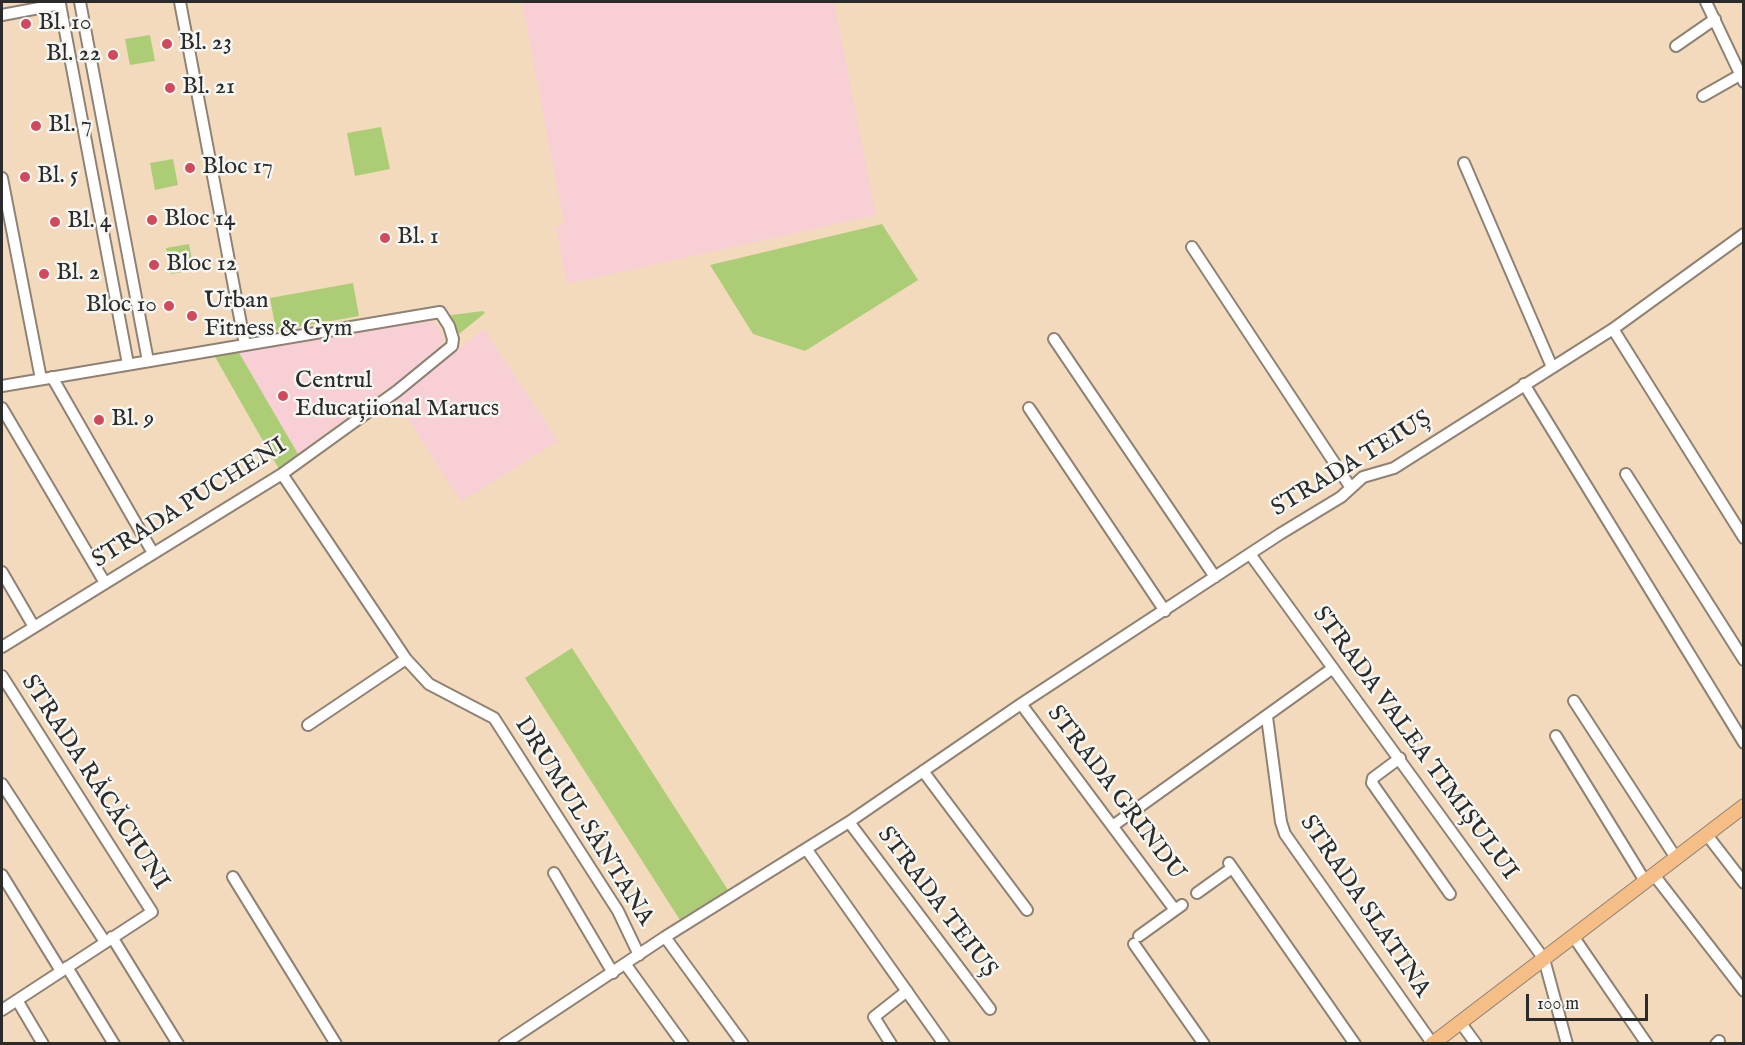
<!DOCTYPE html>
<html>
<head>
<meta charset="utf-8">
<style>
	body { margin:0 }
	#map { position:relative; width:1745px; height:1045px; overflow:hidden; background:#f3dabd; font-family:"IM FELL English",serif }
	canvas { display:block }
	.frame { position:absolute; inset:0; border:3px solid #2b2b2b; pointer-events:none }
	.scale { position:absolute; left:1526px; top:994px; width:122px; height:27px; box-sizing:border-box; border:3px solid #2b2b2b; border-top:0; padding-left:8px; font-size:18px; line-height:21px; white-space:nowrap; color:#2b2b2b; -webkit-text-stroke:4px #f6f6f2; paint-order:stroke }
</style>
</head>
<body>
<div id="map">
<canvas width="1745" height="1045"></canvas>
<div class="frame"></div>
<div class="scale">100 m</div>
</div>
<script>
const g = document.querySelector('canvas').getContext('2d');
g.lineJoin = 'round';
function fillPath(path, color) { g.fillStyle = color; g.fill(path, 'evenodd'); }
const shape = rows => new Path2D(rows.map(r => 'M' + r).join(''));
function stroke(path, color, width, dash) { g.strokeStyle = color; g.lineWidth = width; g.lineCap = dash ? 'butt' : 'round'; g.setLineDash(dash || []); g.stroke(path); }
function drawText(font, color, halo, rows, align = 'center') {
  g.font = font + ' "IM FELL English",serif'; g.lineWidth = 5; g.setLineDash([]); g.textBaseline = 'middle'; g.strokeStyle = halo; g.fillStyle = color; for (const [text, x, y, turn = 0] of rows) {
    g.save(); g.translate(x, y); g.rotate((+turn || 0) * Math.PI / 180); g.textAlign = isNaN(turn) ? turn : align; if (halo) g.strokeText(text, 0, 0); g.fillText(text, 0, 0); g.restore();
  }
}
fillPath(shape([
	[522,2,834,2,876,215,567,284,556,227,564,224],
	[431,321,440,328,443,339,441,345,450,356,484,329,558,441,461,502,388,387,298,454,238,351]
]), '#f7cfd4');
fillPath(shape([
	[150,35,155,61,130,65,125,39],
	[381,127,390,169,355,176,347,133],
	[173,159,178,185,155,190,150,163],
	[882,224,918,280,805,351,753,334,710,265],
	[189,244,194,270,171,274,166,248],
	[353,283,359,316,276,331,270,298],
	[483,311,485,313,459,334,451,315],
	[238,351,298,454,279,469,214,355],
	[572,648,728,890,680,920,525,678]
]), '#accd75');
const minor = shape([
	[80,2,148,361],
	[180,2,245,345],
	[1706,2,1744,82],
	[2,15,60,4,128,364],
	[1676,46,1715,19],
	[1703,96,1740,75],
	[1464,163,1552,367],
	[2,178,41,379],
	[1192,247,1351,488],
	[1613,329,1744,538],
	[1054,339,1215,577],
	[52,377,153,553],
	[1524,384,1744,743],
	[2,386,440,312,449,326,453,339,452,346,397,391,282,474,2,647],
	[2,408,105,583],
	[1029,408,1165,611],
	[282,474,406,659,429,684,494,718,618,911,639,955],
	[1626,474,1744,660],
	[1250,554,1544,959,1567,1044],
	[2,572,34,627],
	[2,676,152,912,2,1010],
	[1574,701,1676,858],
	[1021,704,1175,910],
	[1267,717,1281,822,1285,834,1432,1043],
	[308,725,406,659],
	[1556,736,1645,881],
	[1400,758,1373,778,1372,783,1450,894],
	[923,771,1027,910],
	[2,784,105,942],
	[849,822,990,1009],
	[1114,825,1333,668],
	[1707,835,1744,883],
	[807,850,944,1044],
	[1229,863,1355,1044],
	[554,873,613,973],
	[2,875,61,971],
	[1654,875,1744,991],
	[233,877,336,1044],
	[1197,893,1232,868],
	[1139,936,1182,905],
	[1573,936,1647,1044],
	[112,937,178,1044],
	[665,937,743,1044],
	[1134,944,1204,1044],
	[626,965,683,1044],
	[67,967,114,1044],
	[17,1000,43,1044],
	[1460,1022,1476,1044],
	[504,1044,665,937,849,822,1021,704,1280,534,1341,497,1363,477,1394,468,1613,329,1744,234],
	[891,1044,874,1017,907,991],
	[1716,1044,1719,1041]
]);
const major = shape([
	[1432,1044,1744,806]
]);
stroke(minor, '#8f8274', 14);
stroke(major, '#8f8274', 16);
stroke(minor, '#fff', 10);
stroke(major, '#f6be87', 14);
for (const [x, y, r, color] of [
	[26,24,6,"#d1495b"],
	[167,44,6,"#d1495b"],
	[113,55,6,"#d1495b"],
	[170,88,6,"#d1495b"],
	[36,126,6,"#d1495b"],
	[190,168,6,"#d1495b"],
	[25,177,6,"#d1495b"],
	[152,220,6,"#d1495b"],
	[55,222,6,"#d1495b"],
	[385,238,6,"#d1495b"],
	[154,265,6,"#d1495b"],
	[44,274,6,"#d1495b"],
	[169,306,6,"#d1495b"],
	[192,316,6,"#d1495b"],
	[283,396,6,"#d1495b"],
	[99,420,6,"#d1495b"]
]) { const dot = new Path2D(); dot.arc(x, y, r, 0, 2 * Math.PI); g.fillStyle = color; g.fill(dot); stroke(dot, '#f6f6f2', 2); }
drawText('24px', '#2b2b2b', '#f6f6f2', [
	["Bl. 10",38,24],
	["Bl. 23",179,44],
	["Bl. 22",101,55,"right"],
	["Bl. 21",182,88],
	["Bl. 7",48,126],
	["Bloc 17",202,168],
	["Bl. 5",37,177],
	["Bloc 14",164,220],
	["Bl. 4",67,222],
	["Bl. 1",397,238],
	["Bloc 12",166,265],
	["Bl. 2",56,274],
	["Urban",204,302],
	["Fitness & Gym",204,330],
	["Bloc 10",157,306,"right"],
	["Centrul",295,382],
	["Educațiional Marucs",295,410],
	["Bl. 9",111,420]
], 'left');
drawText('24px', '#2b2b2b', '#f6f6f2', [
	["STRADA TEIUȘ",1352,465,-31],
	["STRADA PUCHENI",190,504,-32],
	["STRADA VALEA TIMIȘULUI",1414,744,54],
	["STRADA RĂCĂCIUNI",94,783,57],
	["STRADA GRINDU",1115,794,53],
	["DRUMUL SÂNTANA",583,822,58],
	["STRADA TEIUȘ",936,903,53],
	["STRADA SLATINA",1364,907,56]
]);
</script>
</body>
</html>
